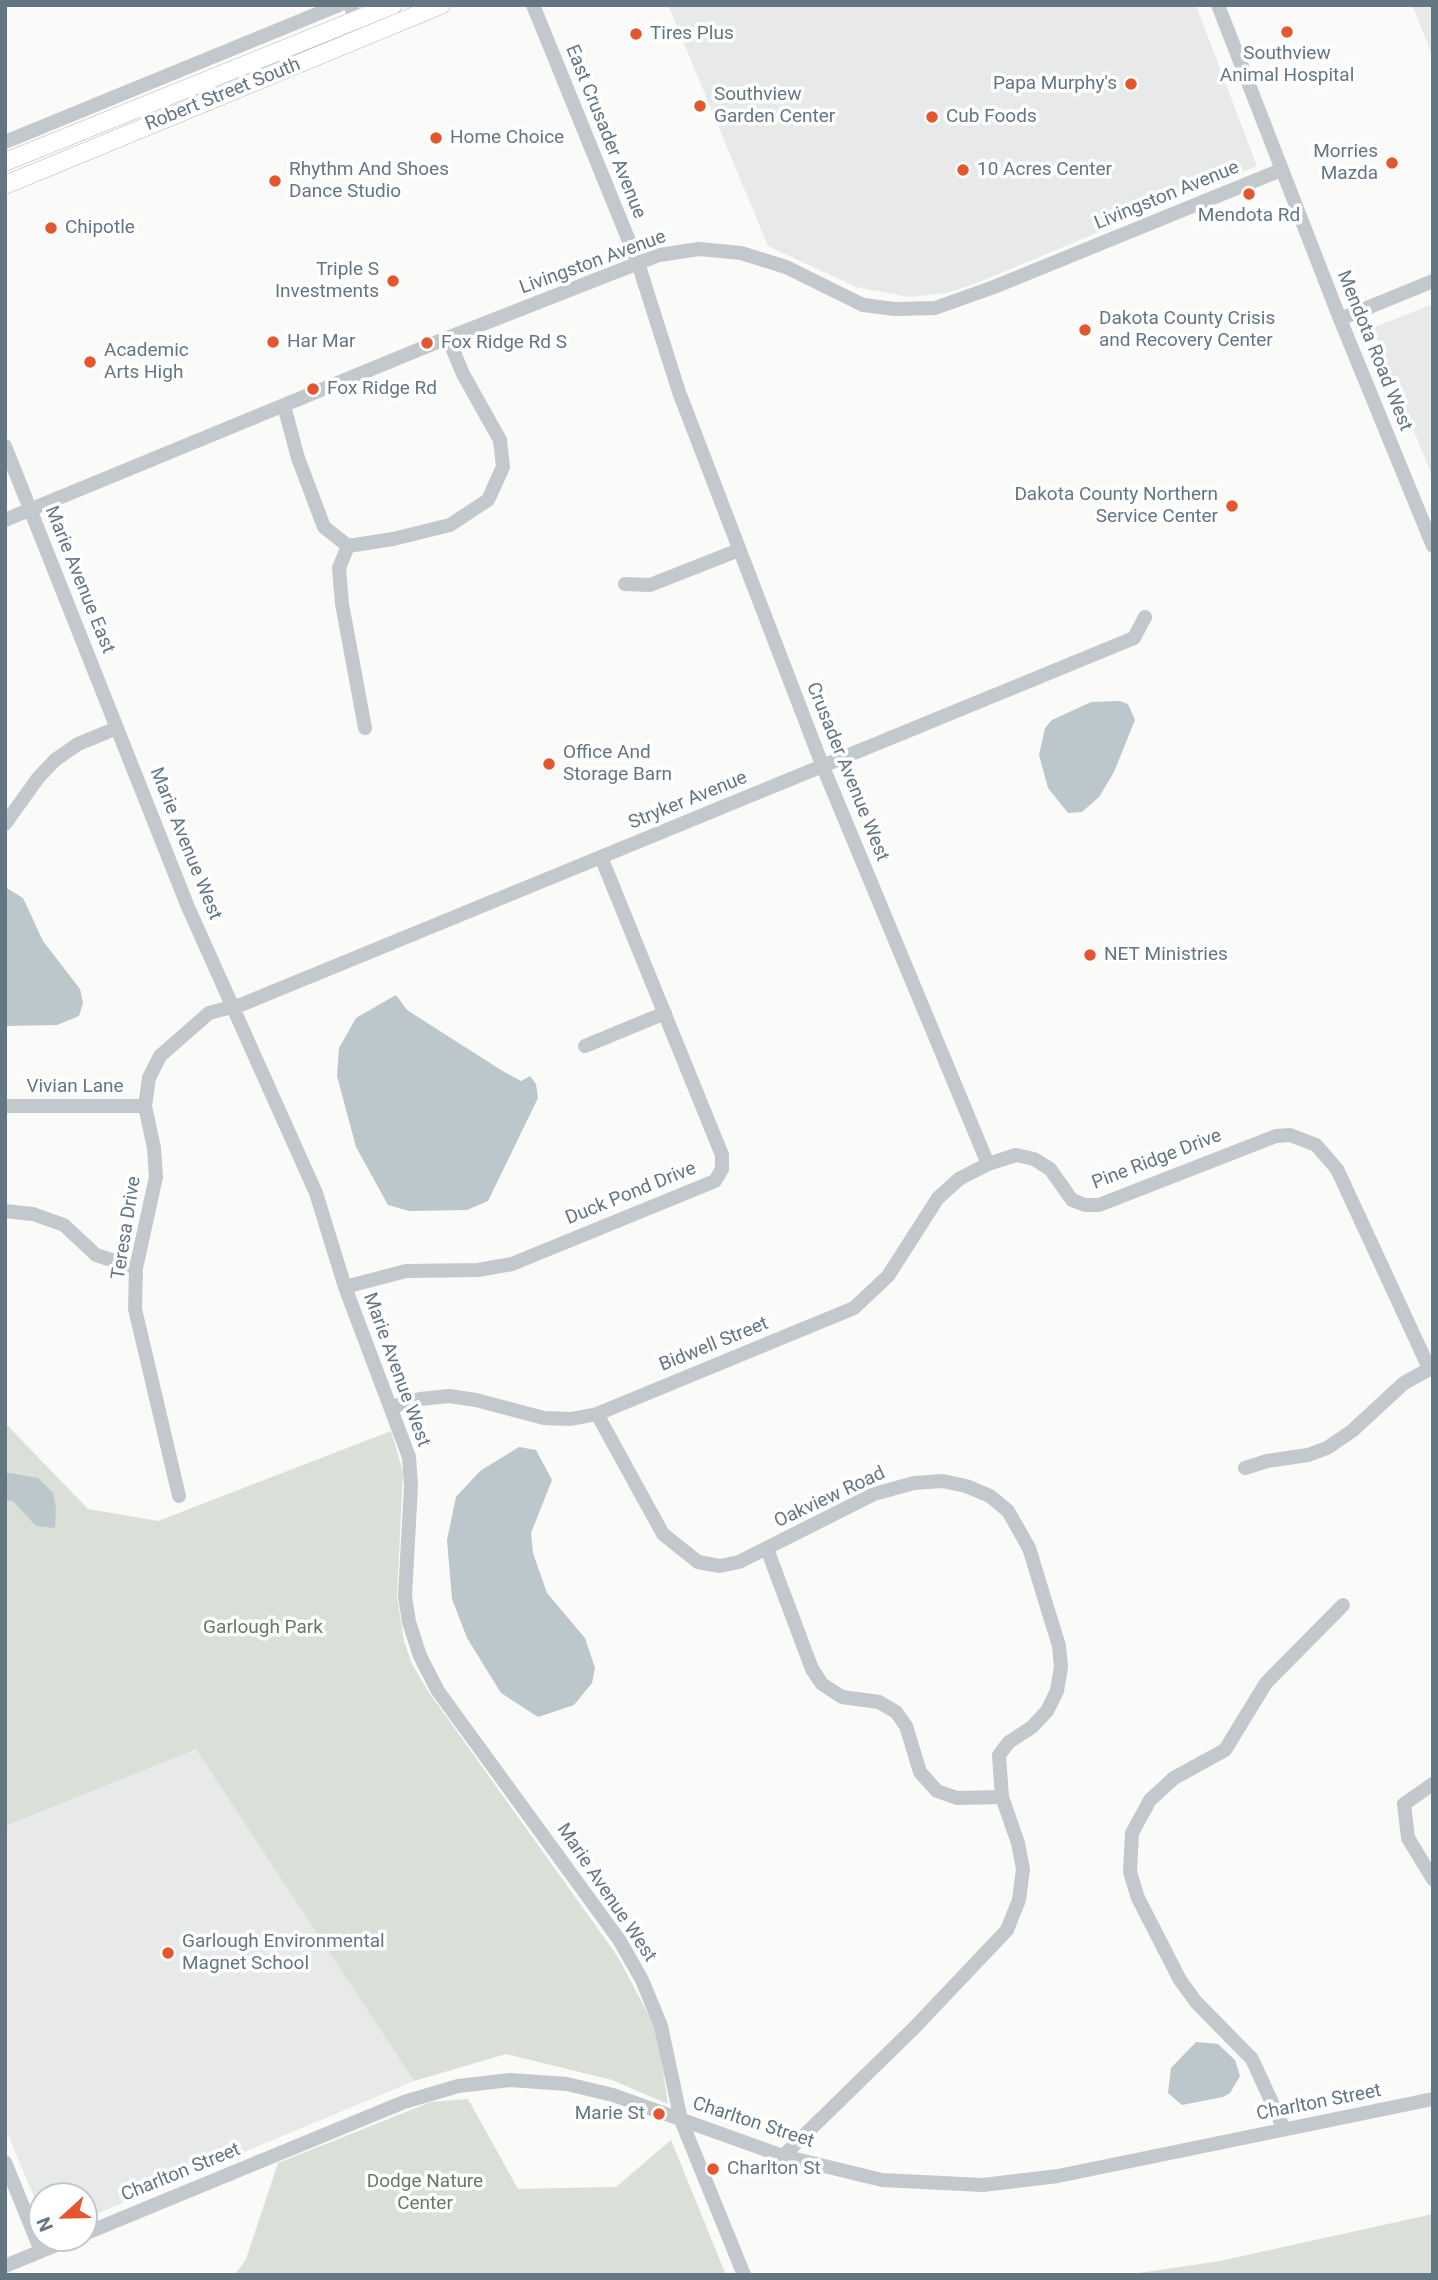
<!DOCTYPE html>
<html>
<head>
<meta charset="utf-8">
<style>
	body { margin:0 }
	#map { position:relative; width:1438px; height:2280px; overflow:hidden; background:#fafaf8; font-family:Roboto,sans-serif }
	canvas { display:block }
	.frame { position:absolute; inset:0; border:7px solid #657683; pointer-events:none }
	.north { position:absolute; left:28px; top:2182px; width:70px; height:70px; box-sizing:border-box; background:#fff; border:2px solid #c1c8cd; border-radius:50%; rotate:248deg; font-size:19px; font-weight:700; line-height:28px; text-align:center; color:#657683 }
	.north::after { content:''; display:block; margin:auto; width:24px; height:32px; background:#e4572e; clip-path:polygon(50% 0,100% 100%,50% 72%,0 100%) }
</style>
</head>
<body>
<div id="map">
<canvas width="1438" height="2280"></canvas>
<div class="frame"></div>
<div class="north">N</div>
</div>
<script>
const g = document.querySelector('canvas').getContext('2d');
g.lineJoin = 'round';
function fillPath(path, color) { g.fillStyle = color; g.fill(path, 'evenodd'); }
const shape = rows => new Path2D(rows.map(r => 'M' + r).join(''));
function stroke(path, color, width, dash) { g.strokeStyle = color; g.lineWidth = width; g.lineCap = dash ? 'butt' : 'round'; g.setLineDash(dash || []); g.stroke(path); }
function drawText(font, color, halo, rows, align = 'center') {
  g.font = font + ' Roboto,sans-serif'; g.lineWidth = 7; g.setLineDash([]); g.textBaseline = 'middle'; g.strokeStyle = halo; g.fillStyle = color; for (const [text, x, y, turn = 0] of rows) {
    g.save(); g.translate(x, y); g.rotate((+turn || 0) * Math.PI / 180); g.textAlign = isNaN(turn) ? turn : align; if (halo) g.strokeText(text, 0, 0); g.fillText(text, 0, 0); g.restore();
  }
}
fillPath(shape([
	[668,5,1196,5,1257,166,972,285,947,293,909,297,856,287,768,246],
	[1412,5,1433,5,1433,57],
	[1433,304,1433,478,1372,328],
	[196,1748,414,2081,84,2219,84,2196,42,2196,42,2216,5,2128,5,1826]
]), '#e8e9e9');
fillPath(shape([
	[5,1423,88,1509,158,1521,391,1431,403,1472,397,1596,404,1641,412,1664,428,1691,618,1957,657,2031,668,2104,612,2080,506,2054,414,2081,196,1749,5,1826],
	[468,2099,518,2189,616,2187,671,2140,726,2275,235,2275,246,2259,278,2163,431,2102],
	[1433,2214,1433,2275,1126,2275,1220,2261]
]), '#dadfd7');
fillPath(shape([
	[1120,701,1128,704,1135,720,1114,772,1099,797,1082,812,1068,813,1048,788,1039,755,1045,728,1052,720,1091,702],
	[5,887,23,898,43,941,80,989,83,1003,79,1016,57,1025,5,1026],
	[396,995,407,1010,501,1070,521,1081,530,1076,536,1084,538,1098,488,1201,467,1210,409,1211,388,1205,356,1147,337,1076,339,1048,356,1018],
	[519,1447,536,1450,552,1480,531,1533,533,1553,547,1593,585,1638,595,1668,592,1683,574,1705,538,1717,501,1693,467,1638,452,1599,447,1540,456,1497,480,1471],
	[10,1473,38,1478,53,1493,56,1508,55,1528,36,1526,13,1501,5,1500,5,1474],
	[1196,2042,1218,2044,1235,2060,1240,2076,1230,2093,1223,2097,1182,2105,1168,2093,1171,2068]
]), '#bbc7cb');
const major = shape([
	[5,162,393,5],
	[5,185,441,5]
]);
stroke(major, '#b5babe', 19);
stroke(shape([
	[350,5,356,20],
	[533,5,638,263,679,392,823,767,988,1164],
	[1218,5,1340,319,1433,546],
	[5,142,339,5],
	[1340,319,1433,281],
	[284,406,298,458,324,527,348,546,393,539,450,525,488,500,503,467,500,440,463,374,448,338],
	[5,446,188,907,316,1193,345,1287,409,1457,411,1486,405,1596,409,1622,420,1656,438,1691,620,1941,642,1980,661,2026,681,2120,744,2275],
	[5,520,442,340,659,255,699,249,741,253,786,267,863,305,895,309,935,308,994,287,1281,170],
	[348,546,339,568,342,604,365,728],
	[625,584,650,585,739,550],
	[5,824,38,778,55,760,78,744,117,728],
	[585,1046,665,1013],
	[5,1106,145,1106],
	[5,1211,33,1214,64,1225,96,1255,136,1268],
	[345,1287,406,1271,478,1270,512,1264,715,1181,722,1169,722,1155,601,857],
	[391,1407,420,1399,449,1396,476,1400,544,1418,571,1419,597,1414,854,1308,888,1276,938,1198,959,1179,988,1164,1016,1155,1034,1159,1050,1169,1072,1200,1085,1205,1099,1205,1276,1136,1290,1135,1316,1145,1337,1169,1429,1368],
	[597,1414,663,1534,698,1562,720,1566,739,1562,874,1494,914,1483,943,1481,966,1486,990,1496,1008,1511,1029,1548,1059,1646,1061,1667,1057,1691,1047,1711,1032,1727,1009,1742,999,1755,1002,1797,1018,1843,1023,1869,1019,1900,1007,1930,915,2027,783,2156],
	[1245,1468,1267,1461,1308,1455,1327,1448,1352,1431,1404,1383,1433,1367],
	[179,1496,135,1309,136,1268,156,1177,154,1148,145,1106,149,1078,160,1056,209,1013,243,1004,1134,638,1145,617],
	[767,1549,812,1669,822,1684,842,1697,879,1702,896,1712,906,1726,920,1772,937,1791,957,1798,1002,1797],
	[1433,1784,1404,1804,1408,1838,1433,1879],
	[1284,2129,1252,2059,1196,2002,1180,1980,1138,1898,1130,1872,1132,1833,1150,1800,1174,1778,1225,1750,1266,1683,1343,1605],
	[5,2162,41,2251],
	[84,2234,404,2102,458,2086,510,2080,567,2084,613,2095,783,2156,882,2180,983,2185,1058,2176,1433,2099],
	[5,2266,73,2238]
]), '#c3c8cc', 14);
stroke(major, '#fff', 18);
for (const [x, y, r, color] of [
	[1287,32,7,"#e4572e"],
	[636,34,7,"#e4572e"],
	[1131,84,7,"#e4572e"],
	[700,106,7,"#e4572e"],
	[932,117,7,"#e4572e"],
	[436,138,7,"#e4572e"],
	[1392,163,7,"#e4572e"],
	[963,170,7,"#e4572e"],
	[275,181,7,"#e4572e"],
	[1249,194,7,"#e4572e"],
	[51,228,7,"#e4572e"],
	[393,281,7,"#e4572e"],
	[1085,330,7,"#e4572e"],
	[273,342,7,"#e4572e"],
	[427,343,7,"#e4572e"],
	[90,362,7,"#e4572e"],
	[313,389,7,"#e4572e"],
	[1232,506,7,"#e4572e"],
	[549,764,7,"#e4572e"],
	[1090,955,7,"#e4572e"],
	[168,1953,7,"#e4572e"],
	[659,2114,7,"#e4572e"],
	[713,2169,7,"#e4572e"]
]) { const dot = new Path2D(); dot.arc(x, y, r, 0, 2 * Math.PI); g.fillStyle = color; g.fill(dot); stroke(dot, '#fff', 2.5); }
drawText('19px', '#657683', '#fff', [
	["Tires Plus",650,34],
	["Southview",1287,54,"center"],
	["Animal Hospital",1287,76,"center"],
	["Papa Murphy's",1117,84,"right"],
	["Southview",714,95],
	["Garden Center",714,117],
	["Cub Foods",946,117],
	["Home Choice",450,138],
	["Morries",1378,152,"right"],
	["Mazda",1378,174,"right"],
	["Rhythm And Shoes",289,170],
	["Dance Studio",289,192],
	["10 Acres Center",977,170],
	["Mendota Rd",1249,216,"center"],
	["Chipotle",65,228],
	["Triple S",379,270,"right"],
	["Investments",379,292,"right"],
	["Dakota County Crisis",1099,319],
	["and Recovery Center",1099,341],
	["Har Mar",287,342],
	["Fox Ridge Rd S",441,343],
	["Academic",104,351],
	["Arts High",104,373],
	["Fox Ridge Rd",327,389],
	["Dakota County Northern",1218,495,"right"],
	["Service Center",1218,517,"right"],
	["Office And",563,753],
	["Storage Barn",563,775],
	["NET Ministries",1104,955],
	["Garlough Environmental",182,1942],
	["Magnet School",182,1964],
	["Marie St",645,2114,"right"],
	["Charlton St",727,2169]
], 'left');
drawText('19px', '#657683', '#fff', [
	["Robert Street South",223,95,-22],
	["East Crusader Avenue",605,132,68],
	["Livingston Avenue",1167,196,-22],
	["Livingston Avenue",593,263,-20],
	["Mendota Road West",1374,351,68],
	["Marie Avenue East",79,580,68],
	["Crusader Avenue West",847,772,68],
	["Stryker Avenue",688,801,-22],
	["Marie Avenue West",185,844,68],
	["Vivian Lane",75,1087],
	["Pine Ridge Drive",1157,1160,-21],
	["Duck Pond Drive",631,1194,-22],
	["Teresa Drive",127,1228,-81],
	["Bidwell Street",714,1345,-22],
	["Marie Avenue West",396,1370,70],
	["Oakview Road",830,1498,-25],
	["Marie Avenue West",606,1893,56],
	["Charlton Street",1319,2103,-11],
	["Charlton Street",753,2123,18],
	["Charlton Street",181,2173,-22]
]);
drawText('19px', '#687a64', '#fff', [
	["Garlough Park",263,1628],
	["Dodge Nature",425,2182],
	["Center",425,2204]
]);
</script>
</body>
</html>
